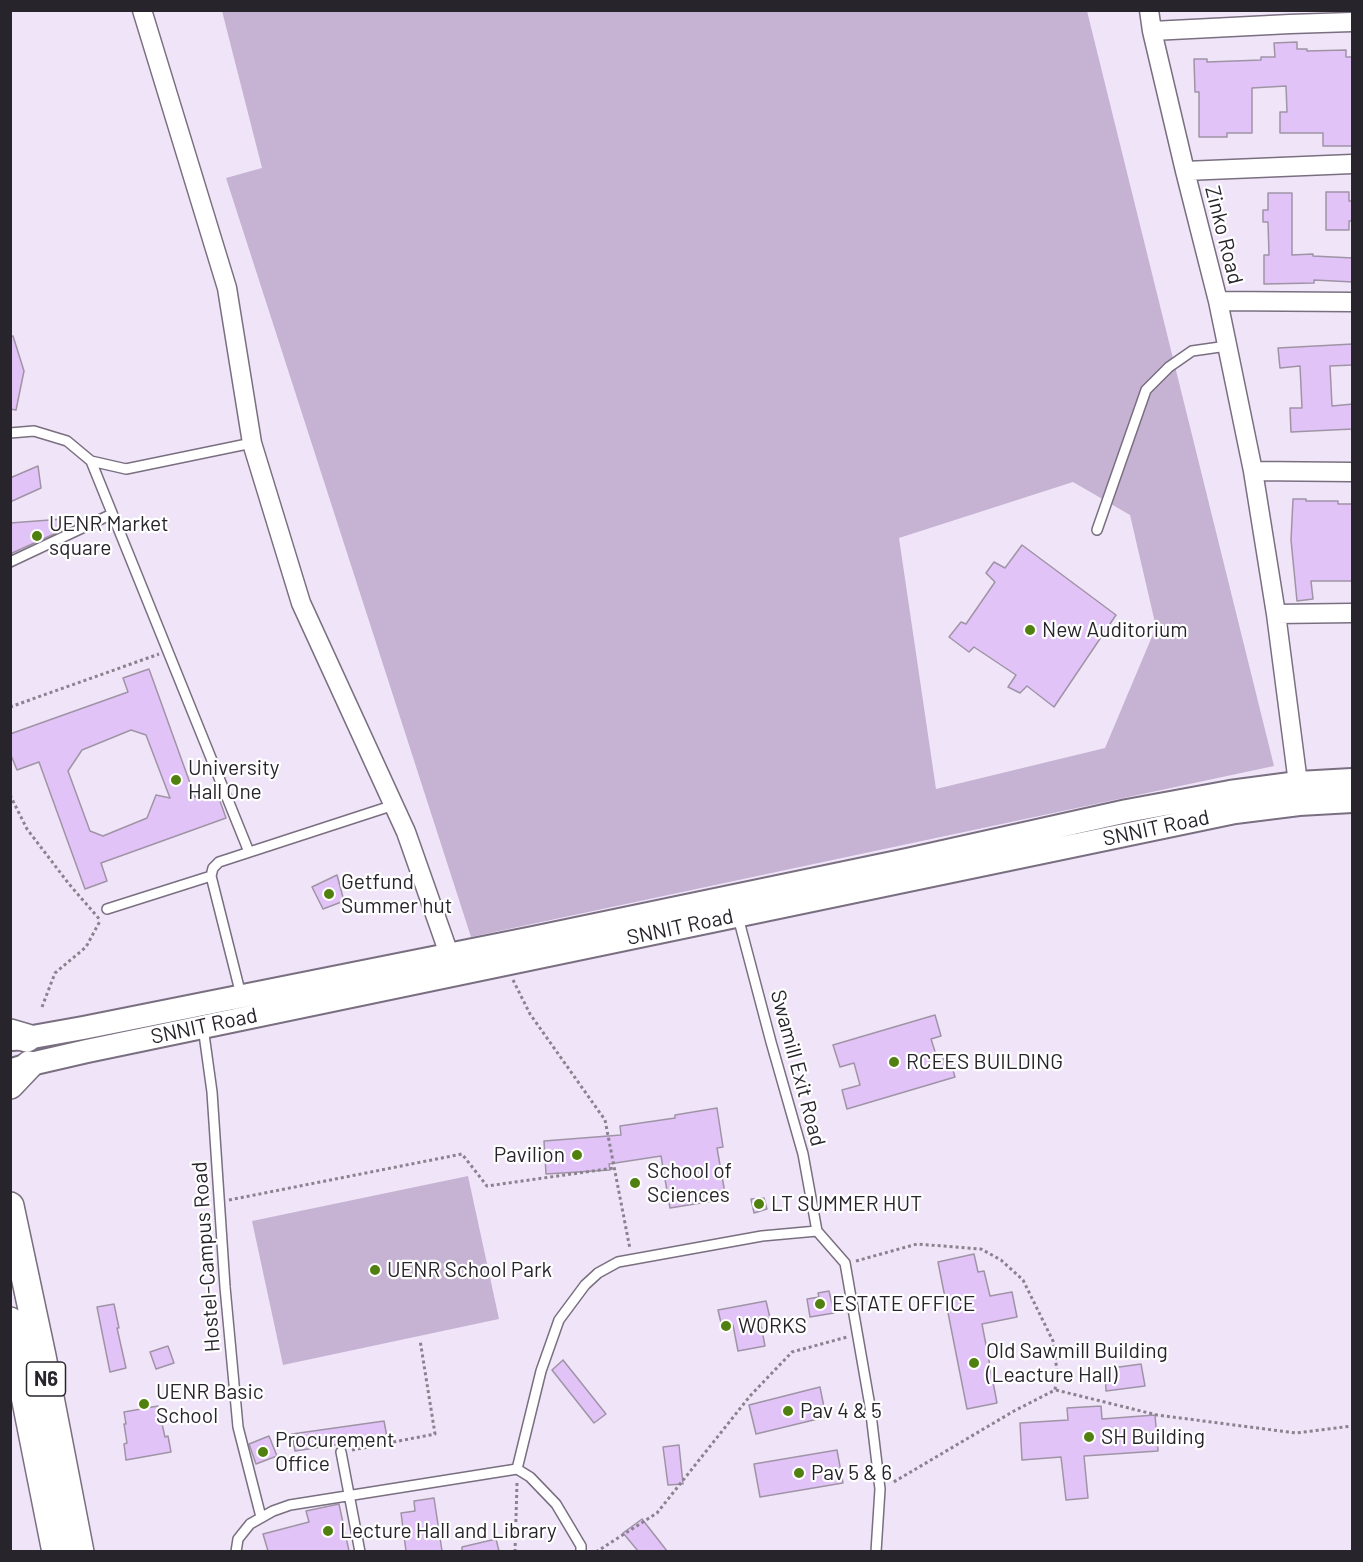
<!DOCTYPE html>
<html>
<head>
<meta charset="utf-8">
<style>
	body { margin:0 }
	#map { position:relative; width:1363px; height:1562px; overflow:hidden; background:#f0e5f8; font-family:Barlow,sans-serif }
	canvas { display:block }
	.frame { position:absolute; inset:0; border:12px solid #28242b; pointer-events:none }
</style>
</head>
<body>
<div id="map">
<canvas width="1363" height="1562"></canvas>
<div class="frame"></div>
</div>
<script>
const g = document.querySelector('canvas').getContext('2d');
g.lineJoin = 'round';
function fillPath(path, color) { g.fillStyle = color; g.fill(path, 'evenodd'); }
const shape = rows => new Path2D(rows.map(r => 'M' + r).join(''));
function stroke(path, color, width, dash) { g.strokeStyle = color; g.lineWidth = width; g.lineCap = dash ? 'butt' : 'round'; g.setLineDash(dash || []); g.stroke(path); }
function drawText(font, color, halo, rows, align = 'center') {
  g.font = font + ' Barlow,sans-serif'; g.lineWidth = 4.5; g.setLineDash([]); g.textBaseline = 'middle'; g.strokeStyle = halo; g.fillStyle = color; for (const [text, x, y, turn = 0] of rows) {
    g.save(); g.translate(x, y); g.rotate((+turn || 0) * Math.PI / 180); g.textAlign = isNaN(turn) ? turn : align; if (halo) g.strokeText(text, 0, 0); g.fillText(text, 0, 0); g.restore();
  }
}
fillPath(shape([
	[222,11,1087,11,1274,766,471,937,226,178,262,168],
	[1073,482,1130,515,1156,627,1105,748,936,789,899,538],
	[468,1176,499,1319,283,1365,252,1221]
]), '#c6b3d3');
const building = shape([
	[1297,42,1297,49,1307,49,1307,51,1346,50,1346,57,1353,57,1353,146,1323,146,1323,133,1280,133,1280,112,1287,112,1286,86,1252,88,1252,133,1227,133,1227,137,1199,137,1199,92,1195,92,1194,59,1207,59,1207,62,1261,60,1261,57,1275,57,1274,43,1297,42],
	[1326,192,1349,192,1349,201,1353,201,1353,221,1349,221,1349,230,1326,230,1326,192],
	[1268,193,1292,193,1292,255,1313,254,1313,256,1353,258,1353,282,1314,280,1314,283,1264,284,1264,255,1269,255,1268,222,1263,222,1263,210,1268,210,1268,193],
	[13,336,24,371,16,410,10,409,10,337,13,336],
	[1353,344,1353,365,1330,366,1332,406,1353,404,1353,429,1291,432,1290,408,1302,408,1300,366,1280,368,1278,348,1353,344],
	[38,466,41,488,10,502,10,478,38,466],
	[1293,499,1306,499,1306,501,1338,501,1338,504,1353,504,1353,581,1311,581,1313,599,1297,601,1291,540,1293,499],
	[63,519,63,530,10,554,10,523,63,519],
	[1022,545,1116,615,1054,707,1027,686,1020,693,1008,687,1016,675,974,647,969,652,949,637,961,622,966,624,995,582,986,573,994,562,1005,568,1022,545],
	[149,669,195,797,216,790,226,818,101,863,107,881,85,889,39,762,17,770,10,753,10,734,128,692,123,678,149,669],
	[131,730,146,735,170,798,156,795,147,818,103,836,90,831,68,771,82,750,131,730],
	[337,875,344,901,323,909,312,887,337,875],
	[935,1015,941,1036,931,1039,938,1061,949,1057,955,1077,847,1109,842,1090,860,1085,854,1063,840,1067,833,1045,935,1015],
	[717,1108,723,1147,717,1148,726,1199,670,1208,661,1156,609,1164,610,1170,546,1174,544,1141,621,1135,620,1126,675,1118,675,1115,717,1108],
	[764,1198,767,1209,754,1213,751,1199,764,1198],
	[974,1254,978,1272,984,1271,990,1296,1012,1292,1017,1317,982,1324,997,1403,967,1409,938,1262,974,1254],
	[829,1291,834,1313,810,1317,807,1299,819,1297,818,1293,829,1291],
	[766,1301,770,1318,760,1320,765,1346,738,1351,733,1325,722,1327,718,1310,766,1301],
	[114,1304,119,1328,117,1328,126,1368,110,1372,97,1307,114,1304],
	[168,1346,174,1363,156,1369,150,1352,168,1346],
	[563,1360,606,1414,594,1423,552,1370,563,1360],
	[1141,1364,1145,1386,1106,1391,1105,1369,1141,1364],
	[820,1387,826,1417,756,1434,749,1405,820,1387],
	[158,1406,165,1437,168,1436,171,1452,126,1460,124,1444,127,1443,124,1424,126,1424,124,1412,158,1406],
	[1101,1406,1102,1419,1155,1415,1158,1451,1084,1456,1088,1498,1066,1500,1061,1457,1022,1460,1020,1423,1068,1420,1067,1408,1101,1406],
	[384,1421,387,1437,295,1451,292,1434,384,1421],
	[269,1436,277,1456,256,1464,249,1444,269,1436],
	[679,1445,683,1484,668,1485,663,1447,679,1445],
	[837,1450,843,1483,760,1497,754,1464,837,1450],
	[434,1498,442,1551,406,1551,401,1513,415,1511,414,1501,434,1498],
	[339,1504,349,1551,268,1551,263,1534,309,1522,306,1511,339,1504],
	[642,1519,667,1551,638,1551,623,1533,642,1519],
	[496,1539,499,1551,462,1551,462,1547,496,1539]
]);
fillPath(building, '#e2c3f7');
stroke(building, '#9f94a6', 1.5);
const service = shape([
	[10,433,34,431,67,441,91,461,126,469,252,443],
	[91,461,249,852],
	[1097,530,1146,390,1169,367,1192,351,1227,346],
	[10,562,112,514],
	[107,909,211,876],
	[738,917,771,1042,803,1154,817,1231],
	[241,995,211,876,213,868,219,862,394,805],
	[203,1027,212,1092,225,1287,238,1427,261,1517],
	[817,1231,845,1263,870,1406,880,1489,876,1552],
	[341,1452,360,1552],
	[517,1469,541,1371,559,1320,585,1285,598,1273,618,1262,762,1236,817,1231],
	[517,1469,530,1477,556,1504,581,1546,581,1552],
	[236,1552,238,1539,250,1524,273,1511,290,1505,517,1469]
]);
const minor = shape([
	[142,10,227,288,252,443,301,603,406,832,449,954],
	[1149,10,1152,31,1185,171,1218,301,1253,471],
	[1152,31,1290,24,1352,22],
	[1185,171,1352,164],
	[1218,301,1352,302],
	[1276,614,1253,471,1352,472],
	[1298,783,1276,614,1352,613]
]);
const tertiary = shape([
	[12,1039,27,1038,83,1028,533,938,907,860,1127,811,1230,792,1298,783,1352,780],
	[12,1070,35,1063,87,1051,1235,812,1299,804,1352,801]
]);
const primary = shape([
	[10,1033,27,1038],
	[10,1085,29,1065],
	[10,1206,42,1356,80,1552],
	[10,1321,56,1552]
]);
stroke(service, '#796f80', 12);
stroke(minor, '#796f80', 21);
stroke(tertiary, '#796f80', 26);
stroke(primary, '#796f80', 30);
stroke(shape([
	[10,707,159,654],
	[10,795,27,829,69,884,101,921],
	[513,980,530,1014,605,1120,630,1249],
	[42,1007,55,973,86,947,100,921],
	[229,1200,462,1154,487,1186,614,1168],
	[856,1261,917,1244,981,1249,1001,1260,1023,1280,1053,1341,1057,1371,1055,1390,1014,1411,892,1483],
	[1056,1390,1157,1415,1296,1433,1352,1426],
	[352,1450,435,1434,420,1340],
	[515,1552,517,1483],
	[596,1552,657,1513,750,1396,792,1352,847,1337]
]), '#8a828f', 3, [3, 3]);
stroke(service, '#fff', 9);
stroke(minor, '#fff', 18);
stroke(tertiary, '#fff', 22);
stroke(primary, '#fff', 27);
for (const [x, y, r, color] of [
	[37,536,6,"#508010"],
	[1030,630,6,"#508010"],
	[176,780,6,"#508010"],
	[329,894,6,"#508010"],
	[894,1062,6,"#508010"],
	[577,1155,6,"#508010"],
	[635,1183,6,"#508010"],
	[759,1204,6,"#508010"],
	[375,1270,6,"#508010"],
	[820,1304,6,"#508010"],
	[726,1326,6,"#508010"],
	[974,1363,6,"#508010"],
	[144,1404,6,"#508010"],
	[788,1411,6,"#508010"],
	[1089,1437,6,"#508010"],
	[263,1452,6,"#508010"],
	[799,1473,6,"#508010"],
	[328,1531,6,"#508010"]
]) { const dot = new Path2D(); dot.arc(x, y, r, 0, 2 * Math.PI); g.fillStyle = color; g.fill(dot); stroke(dot, '#fff', 2); }
for (const [x, y, w] of [
	[46,1379,39]
]) { const box = new Path2D(); box.roundRect(x - w / 2, y - 17, w, 34, 4.5); g.fillStyle = '#fff'; g.fill(box); stroke(box, '#28242b', 1.5); }
drawText('bold 20px', '#28242b', null, [
	["N6",46,1379]
]);
drawText('21px', '#28242b', '#fff', [
	["Zinko Road",1224,235,76],
	["SNNIT Road",1156,828,-12],
	["SNNIT Road",680,927,-12],
	["SNNIT Road",204,1026,-12],
	["Swamill Exit Road",798,1068,75],
	["Hostel-Campus Road",206,1257,-94]
]);
drawText('21px', '#28242b', '#fff', [
	["UENR Market",49,524],
	["square",49,548],
	["New Auditorium",1042,630],
	["University",188,768],
	["Hall One",188,792],
	["Getfund",341,882],
	["Summer hut",341,906],
	["RCEES BUILDING",906,1062],
	["Pavilion",565,1155,"right"],
	["School of",647,1171],
	["Sciences",647,1195],
	["LT SUMMER HUT",771,1204],
	["UENR School Park",387,1270],
	["ESTATE OFFICE",832,1304],
	["WORKS",738,1326],
	["Old Sawmill Building",986,1351],
	["(Leacture Hall)",986,1375],
	["UENR Basic",156,1392],
	["School",156,1416],
	["Pav 4 & 5",800,1411],
	["SH Building",1101,1437],
	["Procurement",275,1440],
	["Office",275,1464],
	["Pav 5 & 6",811,1473],
	["Lecture Hall and Library",340,1531]
], 'left');
</script>
</body>
</html>
